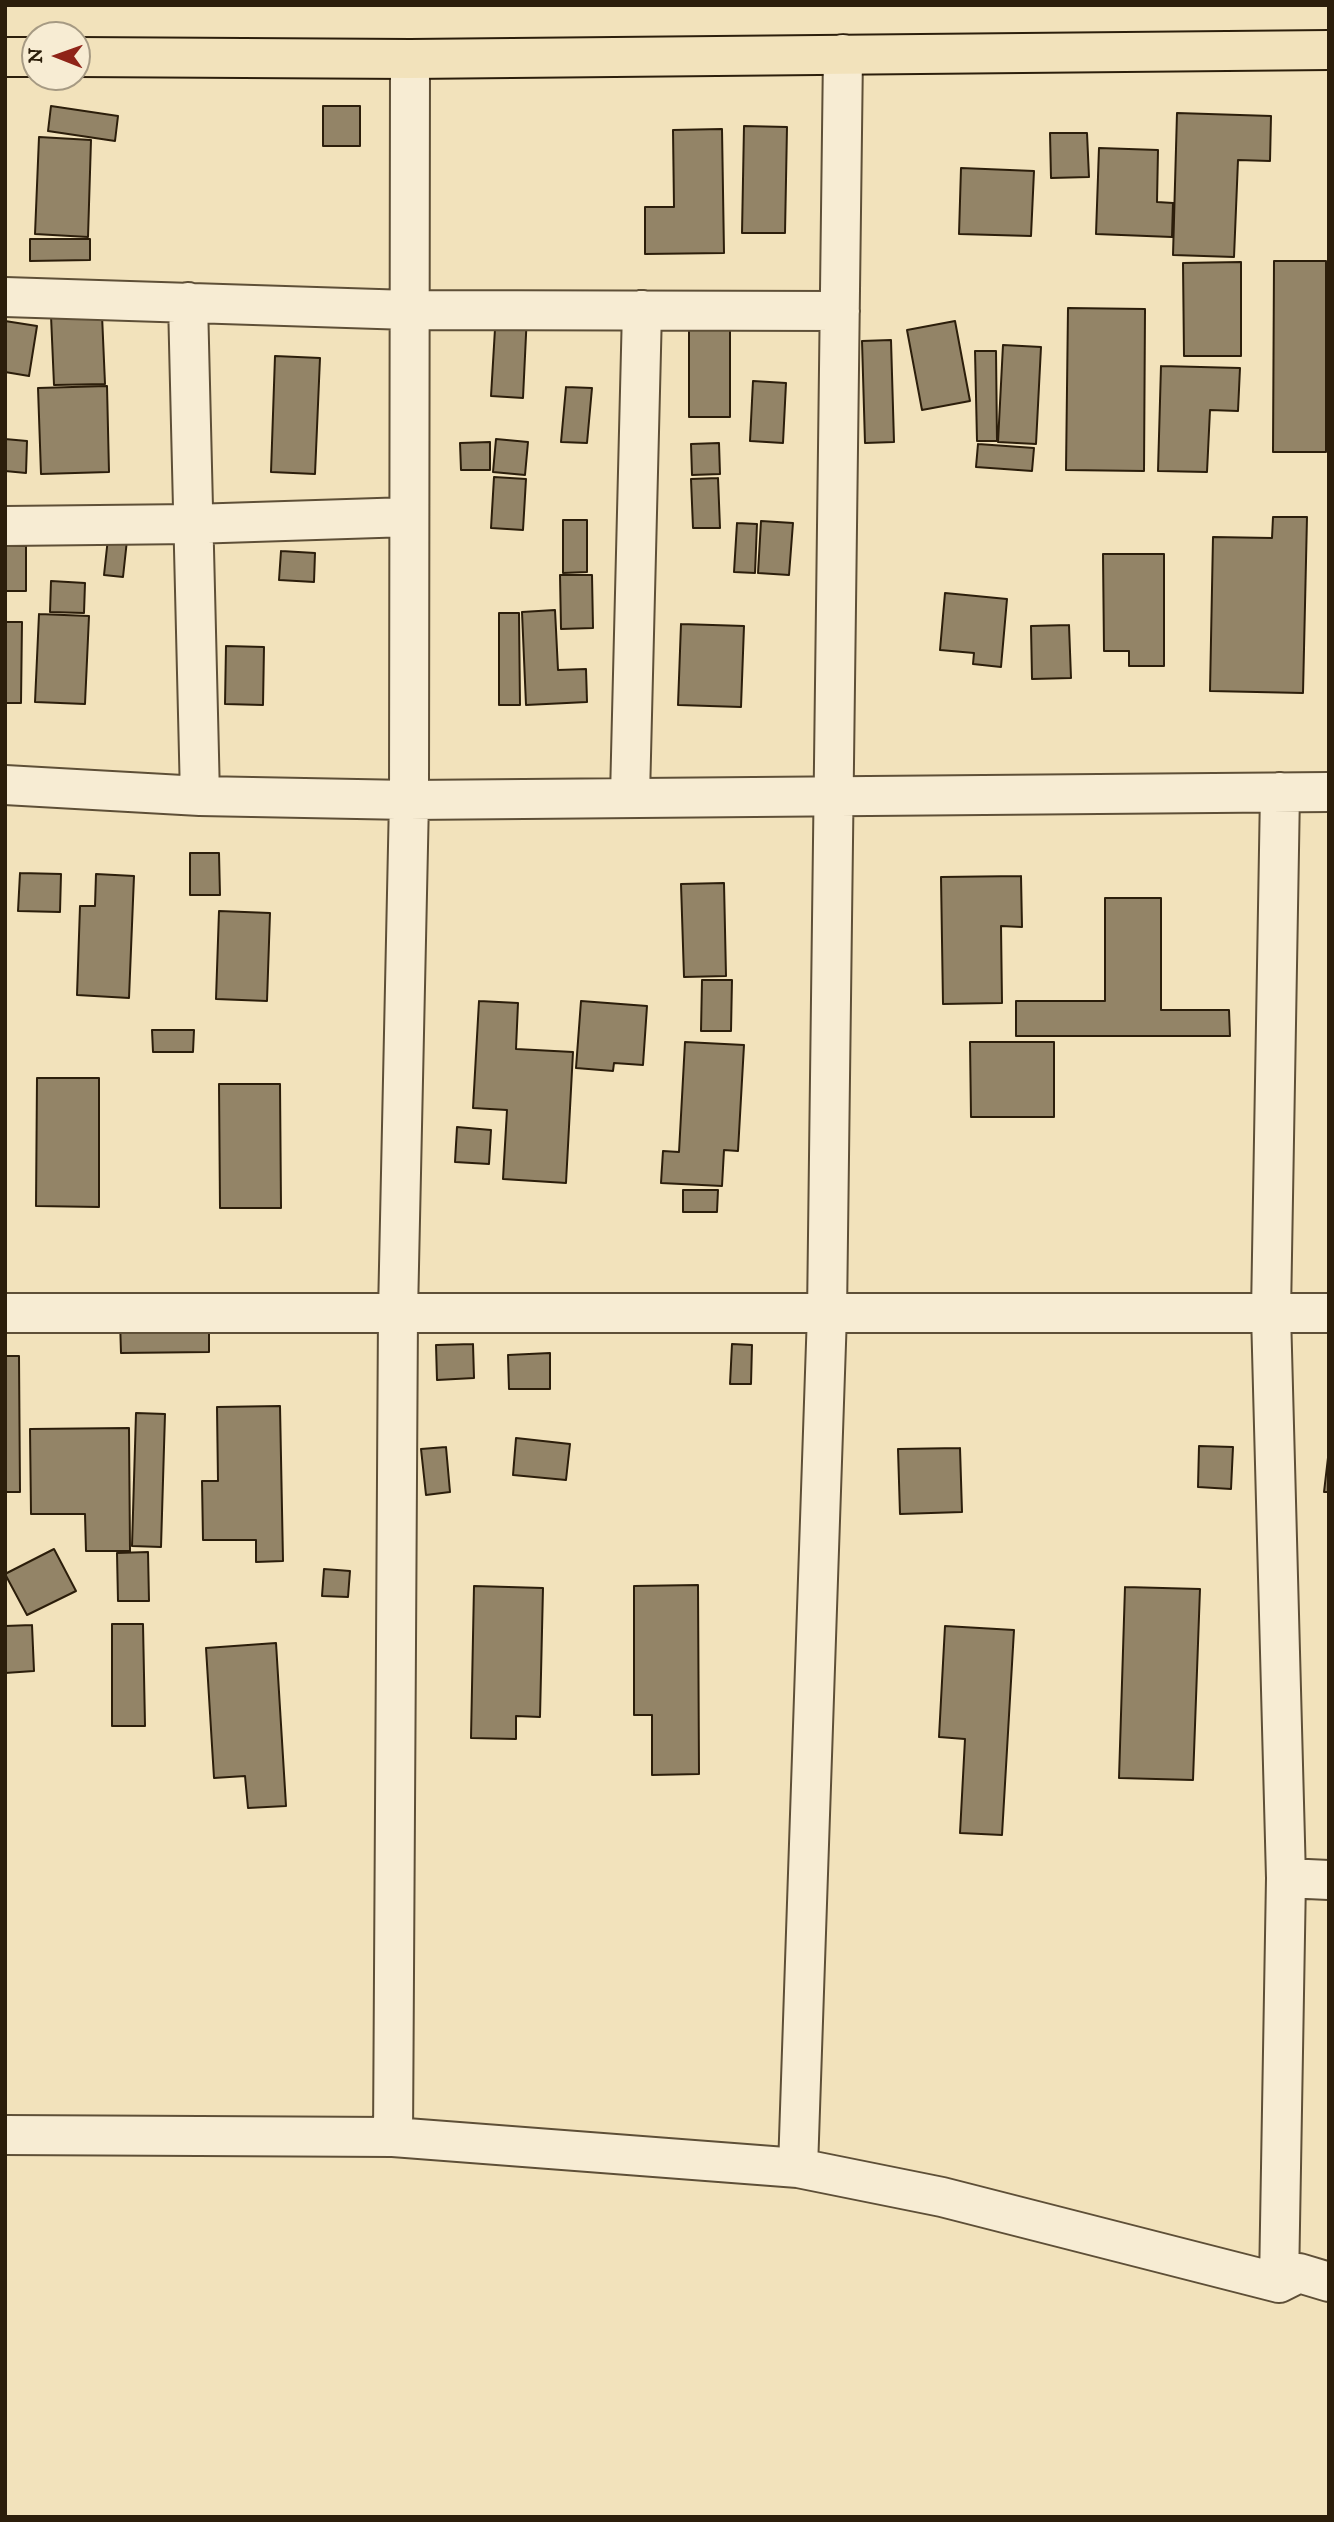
<!DOCTYPE html>
<html>
<head>
<meta charset="utf-8">
<style>
	body { margin:0 }
	#map { position:relative; width:1334px; height:2522px; overflow:hidden; background:#f2e2bb; font-family:"IM FELL DW Pica",serif }
	canvas { display:block }
	.frame { position:absolute; inset:0; border:7px solid #2c1e0b; pointer-events:none }
	.north { position:absolute; left:21px; top:21px; width:70px; height:70px; box-sizing:border-box; background:#f7ecd3; border:2px solid #a69a83; border-radius:50%; rotate:271deg; font-size:19px; font-weight:700; line-height:28px; text-align:center; color:#2c1e0b }
	.north::after { content:''; display:block; margin:auto; width:24px; height:32px; background:#8f2418; clip-path:polygon(50% 0,100% 100%,50% 72%,0 100%) }
</style>
</head>
<body>
<div id="map">
<canvas width="1334" height="2522"></canvas>
<div class="frame"></div>
<div class="north">N</div>
</div>
<script>
const g = document.querySelector('canvas').getContext('2d');
g.lineJoin = 'round';
function fillPath(path, color) { g.fillStyle = color; g.fill(path, 'evenodd'); }
const shape = rows => new Path2D(rows.map(r => 'M' + r).join(''));
function stroke(path, color, width, dash) { g.strokeStyle = color; g.lineWidth = width; g.lineCap = dash ? 'butt' : 'round'; g.setLineDash(dash || []); g.stroke(path); }
const building = shape([
	[51,106,118,116,115,141,48,131,51,106],
	[323,106,360,106,360,146,323,146,323,106],
	[1177,113,1271,116,1270,161,1238,160,1234,257,1173,255,1177,113],
	[744,126,787,127,785,233,742,233,744,126],
	[722,129,724,253,645,254,645,207,674,207,673,130,722,129],
	[1050,133,1087,133,1089,177,1051,178,1050,133],
	[39,137,91,140,88,237,35,234,39,137],
	[1099,148,1158,150,1157,202,1173,203,1172,237,1096,234,1099,148],
	[961,168,1034,171,1031,236,959,234,961,168],
	[30,239,90,239,90,260,30,261,30,239],
	[1274,261,1326,261,1326,452,1273,452,1274,261],
	[1241,262,1241,356,1184,356,1183,263,1241,262],
	[1068,308,1145,309,1144,471,1066,470,1068,308],
	[496,312,527,314,523,398,491,396,496,312],
	[689,312,730,312,730,417,689,417,689,312],
	[102,315,105,384,54,385,51,316,102,315],
	[5,321,37,326,29,376,5,372,5,321],
	[955,321,970,401,922,410,907,330,955,321],
	[891,340,894,442,865,443,862,341,891,340],
	[1003,345,1041,347,1036,444,998,442,1003,345],
	[975,351,996,351,997,441,977,441,975,351],
	[275,356,320,358,315,474,271,472,275,356],
	[1161,366,1240,368,1238,411,1210,410,1207,472,1158,471,1161,366],
	[753,381,786,383,783,443,750,441,753,381],
	[107,386,109,472,41,474,38,388,107,386],
	[566,387,592,388,587,443,561,442,566,387],
	[5,439,27,441,26,473,5,471,5,439],
	[496,439,528,442,525,475,493,472,496,439],
	[490,442,490,470,461,470,460,443,490,442],
	[719,443,720,474,692,475,691,444,719,443],
	[978,444,1034,448,1032,471,976,467,978,444],
	[494,477,526,479,523,530,491,528,494,477],
	[718,478,720,528,693,528,691,479,718,478],
	[1273,517,1307,517,1303,693,1210,691,1213,537,1272,538,1273,517],
	[563,520,587,520,587,572,563,573,563,520],
	[761,521,793,523,789,575,758,573,761,521],
	[737,523,757,524,755,573,734,572,737,523],
	[108,538,127,540,123,577,104,575,108,538],
	[5,546,26,546,26,591,5,591,5,546],
	[281,551,315,553,314,582,279,580,281,551],
	[1103,554,1164,554,1164,666,1129,666,1129,651,1104,651,1103,554],
	[560,575,592,575,593,628,561,629,560,575],
	[51,581,85,583,84,613,50,612,51,581],
	[945,593,1007,599,1001,667,973,664,974,653,940,650,945,593],
	[555,610,558,670,586,669,587,702,526,705,522,612,555,610],
	[499,613,519,613,520,705,499,705,499,613],
	[39,614,89,616,85,704,35,702,39,614],
	[5,622,22,622,21,703,5,703,5,622],
	[681,624,744,626,741,707,678,705,681,624],
	[1069,625,1071,678,1032,679,1031,626,1069,625],
	[226,646,264,647,263,705,225,704,226,646],
	[190,853,219,853,220,895,190,895,190,853],
	[20,873,61,874,60,912,18,911,20,873],
	[96,874,134,876,129,998,77,995,80,906,95,906,96,874],
	[1021,876,1022,927,1001,926,1002,1003,943,1004,941,877,1021,876],
	[724,883,726,976,684,977,681,884,724,883],
	[1105,898,1161,898,1161,1010,1229,1010,1230,1036,1016,1036,1016,1001,1105,1001,1105,898],
	[219,911,270,913,267,1001,216,999,219,911],
	[702,980,732,980,731,1031,701,1031,702,980],
	[479,1001,518,1003,516,1049,573,1052,566,1183,503,1179,507,1110,473,1108,479,1001],
	[581,1001,647,1006,643,1065,614,1063,613,1071,576,1068,581,1001],
	[152,1030,194,1030,193,1052,153,1052,152,1030],
	[685,1042,744,1045,738,1151,724,1150,722,1186,661,1183,663,1151,679,1152,685,1042],
	[970,1042,1054,1042,1054,1117,971,1117,970,1042],
	[37,1078,99,1078,99,1207,36,1206,37,1078],
	[219,1084,280,1084,281,1208,220,1208,219,1084],
	[457,1127,491,1130,489,1164,455,1162,457,1127],
	[683,1190,718,1190,717,1212,683,1212,683,1190],
	[209,1320,209,1352,121,1353,120,1321,209,1320],
	[473,1344,474,1378,437,1380,436,1345,473,1344],
	[732,1344,752,1345,751,1384,730,1384,732,1344],
	[550,1353,550,1389,509,1389,508,1355,550,1353],
	[5,1356,19,1356,20,1492,5,1492,5,1356],
	[280,1406,283,1561,256,1562,256,1540,203,1540,202,1481,218,1481,217,1407,280,1406],
	[136,1413,165,1414,161,1547,132,1546,136,1413],
	[129,1428,130,1551,86,1551,85,1514,31,1514,30,1429,129,1428],
	[516,1438,570,1444,566,1480,513,1475,516,1438],
	[1199,1446,1233,1447,1231,1489,1198,1487,1199,1446],
	[446,1447,450,1492,426,1495,421,1449,446,1447],
	[960,1448,962,1512,900,1514,898,1449,960,1448],
	[1329,1449,1329,1492,1324,1492,1329,1449],
	[54,1549,76,1591,27,1615,5,1574,54,1549],
	[148,1552,149,1601,118,1601,117,1553,148,1552],
	[324,1569,350,1571,348,1597,322,1596,324,1569],
	[698,1585,699,1774,652,1775,652,1715,634,1715,634,1586,698,1585],
	[474,1586,543,1588,540,1717,516,1716,516,1739,471,1738,474,1586],
	[1125,1587,1200,1589,1193,1780,1119,1778,1125,1587],
	[112,1624,143,1624,145,1726,112,1726,112,1624],
	[32,1625,34,1671,5,1673,5,1626,32,1625],
	[945,1626,1014,1630,1002,1835,960,1833,965,1739,939,1737,945,1626],
	[276,1643,286,1806,248,1808,245,1776,214,1778,206,1648,276,1643]
]);
fillPath(building, '#938467');
stroke(building, '#2c1e0b', 2);
const minor = shape([
	[5,297,409,310,840,311],
	[188,302,200,796],
	[5,526,192,524,409,517],
	[5,785,200,796,409,800,1329,792],
	[630,796,642,310],
	[5,1313,1329,1313],
	[1286,1878,1329,1880],
	[5,2135,393,2137,798,2168,942,2197,1279,2283,1299,2273,1329,2282],
	[393,2137,398,1313,409,800,410,59],
	[798,2168,827,1314,843,54],
	[1279,2283,1286,1878,1271,1313,1280,792]
]);
const major = shape([
	[5,57,35,57],
	[77,57,410,59,1329,50]
]);
stroke(minor, '#5e4f37', 42);
stroke(major, '#2c1e0b', 42);
stroke(minor, '#f7ecd3', 38);
stroke(major, '#f2e2bb', 38);
</script>
</body>
</html>
